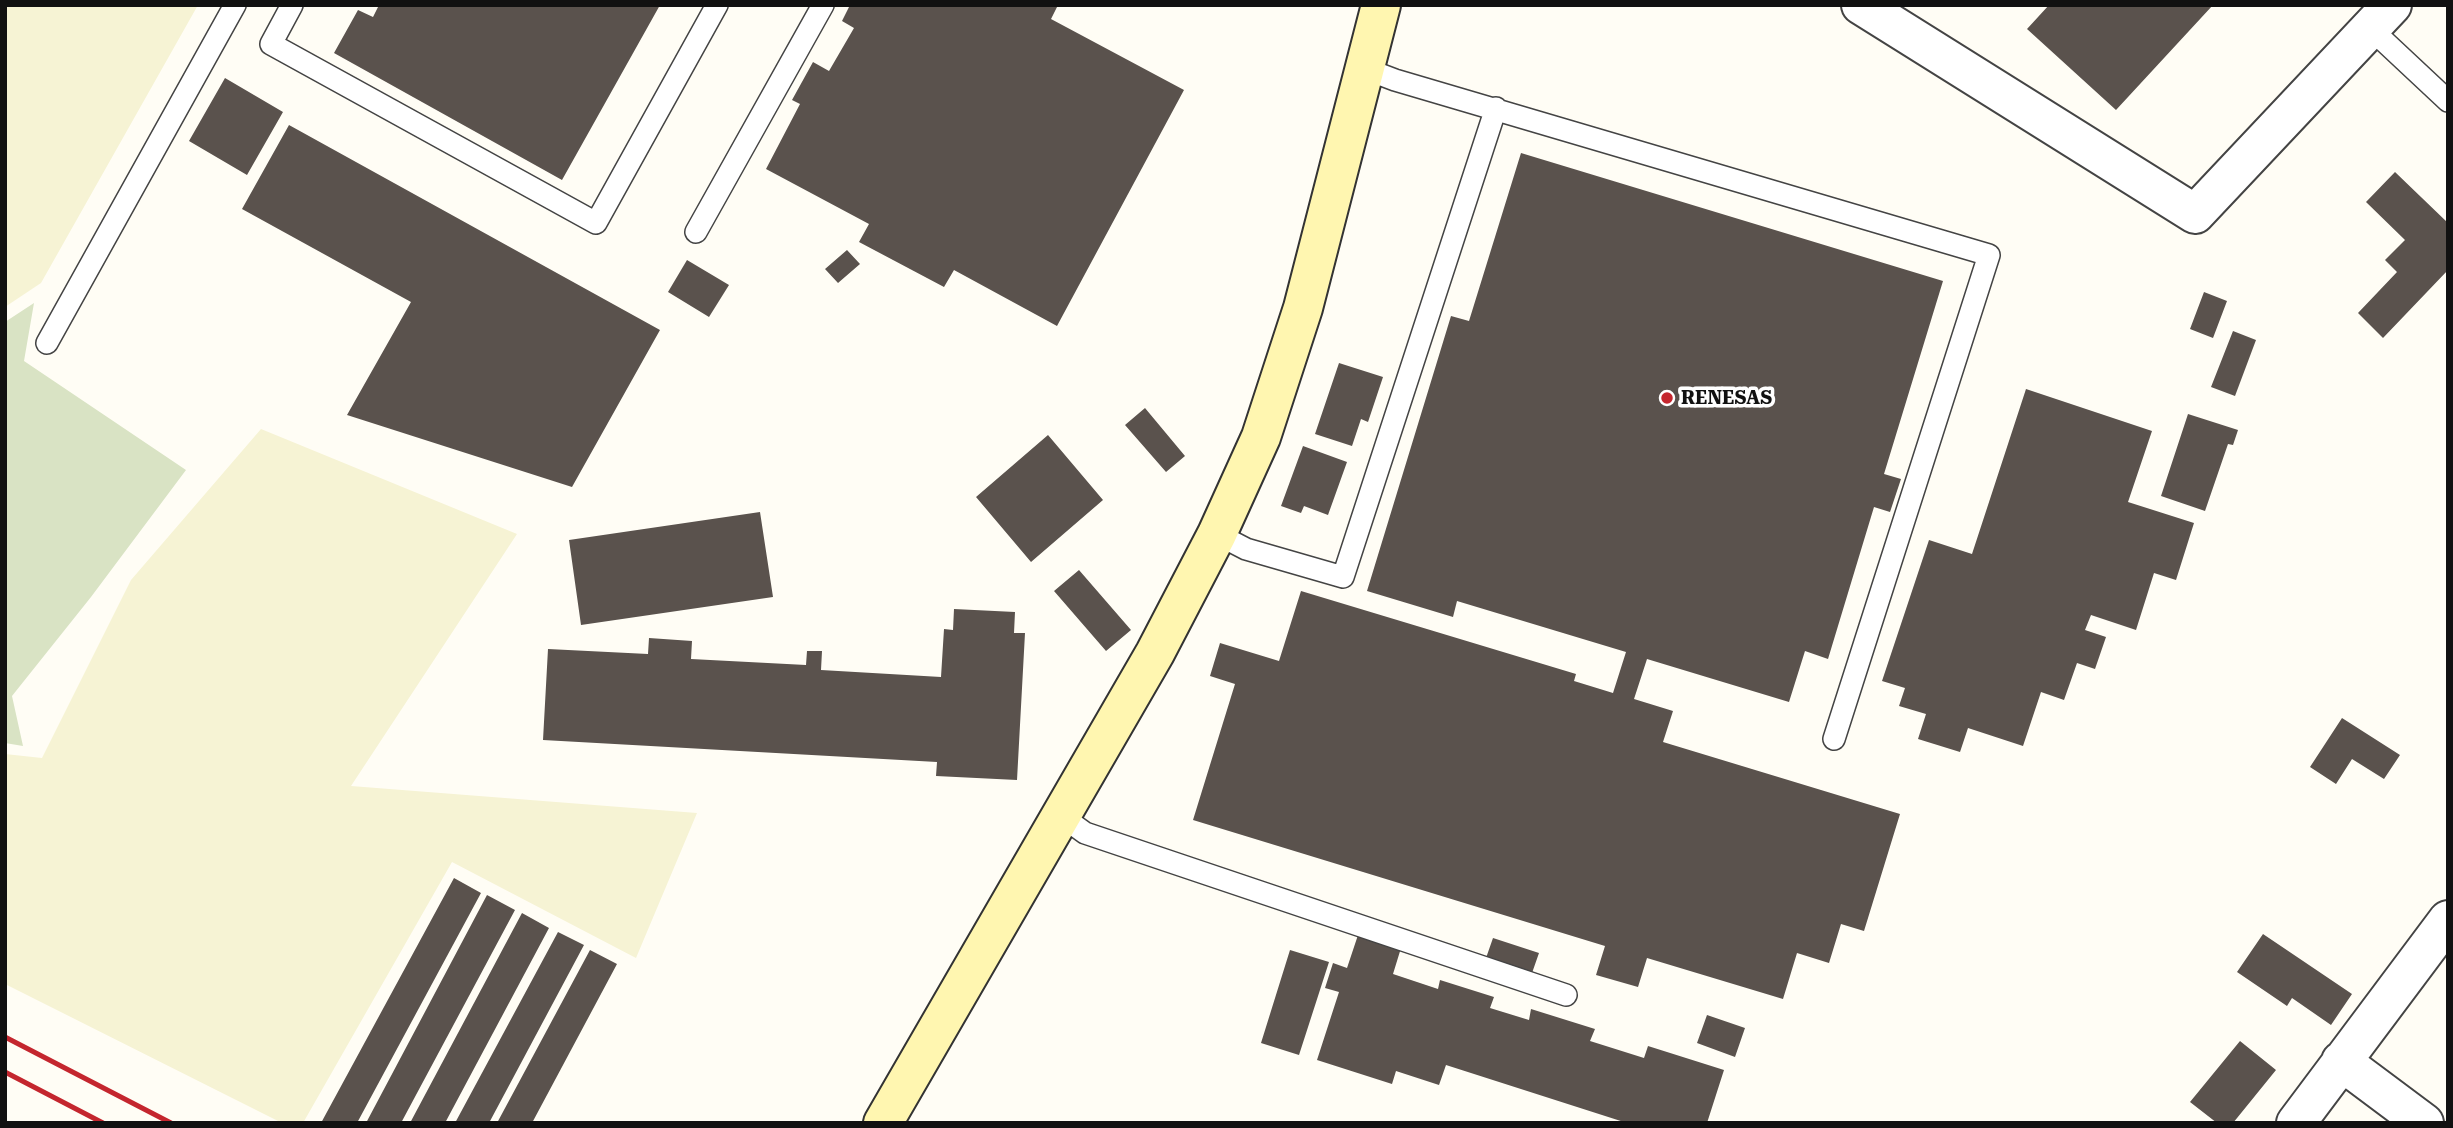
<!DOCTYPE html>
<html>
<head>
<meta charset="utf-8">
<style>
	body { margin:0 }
	#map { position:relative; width:2453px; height:1128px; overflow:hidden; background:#fffdf5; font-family:"Roboto Serif",serif }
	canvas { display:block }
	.frame { position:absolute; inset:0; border:7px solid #111; pointer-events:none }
</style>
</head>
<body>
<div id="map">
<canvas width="2453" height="1128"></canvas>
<div class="frame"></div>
</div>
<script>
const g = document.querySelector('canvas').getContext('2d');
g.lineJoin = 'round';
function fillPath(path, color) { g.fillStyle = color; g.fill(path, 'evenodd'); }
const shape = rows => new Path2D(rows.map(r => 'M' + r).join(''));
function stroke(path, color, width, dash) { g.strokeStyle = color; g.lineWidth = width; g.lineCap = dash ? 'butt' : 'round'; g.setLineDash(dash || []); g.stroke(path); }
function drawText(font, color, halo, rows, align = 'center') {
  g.font = font + ' "Roboto Serif",serif'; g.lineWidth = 7; g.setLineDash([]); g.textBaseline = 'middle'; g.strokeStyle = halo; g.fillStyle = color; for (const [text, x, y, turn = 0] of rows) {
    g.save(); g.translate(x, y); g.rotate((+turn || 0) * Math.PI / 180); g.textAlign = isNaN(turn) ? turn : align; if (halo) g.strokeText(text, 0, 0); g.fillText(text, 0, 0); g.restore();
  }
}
fillPath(shape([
	[5,5,198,5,41,283,5,307],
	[261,429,517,534,351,786,697,813,636,958,452,862,303,1123,282,1123,5,984,5,754,42,758,131,580]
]), '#f6f3d4');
fillPath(shape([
	[34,303,24,361,186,470,91,597,12,696,23,746,5,743,5,322]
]), '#d9e3c4');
fillPath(shape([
	[379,5,660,5,562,180,334,53,358,10,373,17],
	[850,5,1058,5,1051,19,1184,90,1057,326,954,270,944,287,859,242,869,224,766,169,800,104,792,100,813,62,829,71,854,28,842,21],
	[2049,5,2213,5,2116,110,2027,29],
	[225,78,283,112,247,175,189,141],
	[289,125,660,330,572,487,347,415,411,302,242,209],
	[1521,153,1943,281,1884,474,1901,479,1890,512,1874,507,1828,659,1805,651,1789,702,1647,659,1634,699,1673,711,1663,742,1900,814,1864,931,1841,924,1829,963,1797,953,1783,999,1647,958,1638,987,1596,975,1605,946,1193,820,1235,684,1210,676,1220,643,1279,661,1301,591,1576,674,1574,681,1613,693,1626,652,1457,601,1453,617,1367,591,1451,316,1469,321],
	[2395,172,2448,223,2448,270,2383,338,2358,313,2397,272,2385,260,2405,240,2366,202],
	[847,250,860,264,838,283,825,269],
	[687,260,729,285,709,317,668,292],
	[2204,292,2227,301,2213,338,2190,329],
	[2233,331,2256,340,2235,396,2211,387],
	[1339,363,1383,377,1368,422,1361,419,1352,446,1315,434],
	[2026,389,2152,431,2128,502,2194,523,2176,580,2154,573,2136,630,2091,615,2085,630,2106,637,2095,669,2077,663,2064,700,2041,692,2023,746,1968,728,1960,752,1918,739,1926,714,1899,706,1905,688,1882,681,1929,540,1972,554],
	[1145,408,1185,456,1166,472,1125,425],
	[2188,414,2238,430,2233,445,2228,444,2205,511,2161,496],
	[1048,435,1103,500,1031,562,976,497],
	[1303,446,1347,462,1328,515,1304,506,1301,513,1281,506],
	[760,512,773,597,581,625,569,540],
	[1079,570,1131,630,1106,651,1054,591],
	[954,609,1015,612,1014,633,1025,633,1017,780,936,776,937,762,543,740,548,649,648,654,649,638,692,641,691,659,806,665,807,651,822,651,821,670,941,677,944,629,953,630],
	[2342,718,2400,755,2384,779,2352,759,2336,784,2310,767],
	[454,878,481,893,357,1123,321,1123],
	[487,895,515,910,401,1123,366,1123],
	[522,913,549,928,445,1123,410,1123],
	[558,932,584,945,489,1123,455,1123],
	[2263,934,2352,994,2331,1025,2292,998,2287,1006,2237,972],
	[1358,935,1401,948,1393,974,1438,989,1440,980,1494,997,1490,1008,1529,1020,1531,1009,1595,1029,1590,1041,1644,1058,1648,1046,1724,1070,1707,1123,1627,1123,1446,1065,1439,1085,1396,1071,1392,1084,1317,1060,1339,992,1325,988,1333,963,1347,968],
	[1493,938,1539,953,1532,973,1486,958],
	[590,950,617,964,532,1123,497,1123],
	[1290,950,1329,962,1299,1055,1261,1043],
	[1707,1015,1745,1028,1735,1057,1697,1043],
	[2240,1041,2276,1070,2233,1123,2217,1123,2190,1102]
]), '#5a524d');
const lane = shape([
	[292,5,271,44,596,223,717,5],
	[2370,28,2448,101],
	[1366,69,1395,80,1989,255,1834,739],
	[696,232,823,5],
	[47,343,235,5],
	[1217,534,1246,549,1343,577,1496,108],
	[1060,815,1085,833,1566,995]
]);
const street = shape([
	[1861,5,2195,214,2392,5],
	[2341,1061,2424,1123],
	[2296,1123,2448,920]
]);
const secondary = shape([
	[883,1123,1155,653,1217,534,1261,437,1303,308,1381,5]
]);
stroke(lane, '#444', 24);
stroke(street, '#444', 42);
stroke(secondary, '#333', 42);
stroke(lane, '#fff', 21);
stroke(street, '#fff', 38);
stroke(secondary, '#fff6b0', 38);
stroke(shape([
	[5,1037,171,1123],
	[5,1072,103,1123]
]), '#c4262e', 5);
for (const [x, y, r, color] of [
	[1667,398,7,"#c4262e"]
]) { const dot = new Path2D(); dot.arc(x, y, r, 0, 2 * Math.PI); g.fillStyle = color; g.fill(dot); stroke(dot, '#fff', 2.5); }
drawText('bold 19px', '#111', '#fff', [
	["RENESAS",1681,398]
], 'left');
</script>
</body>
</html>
